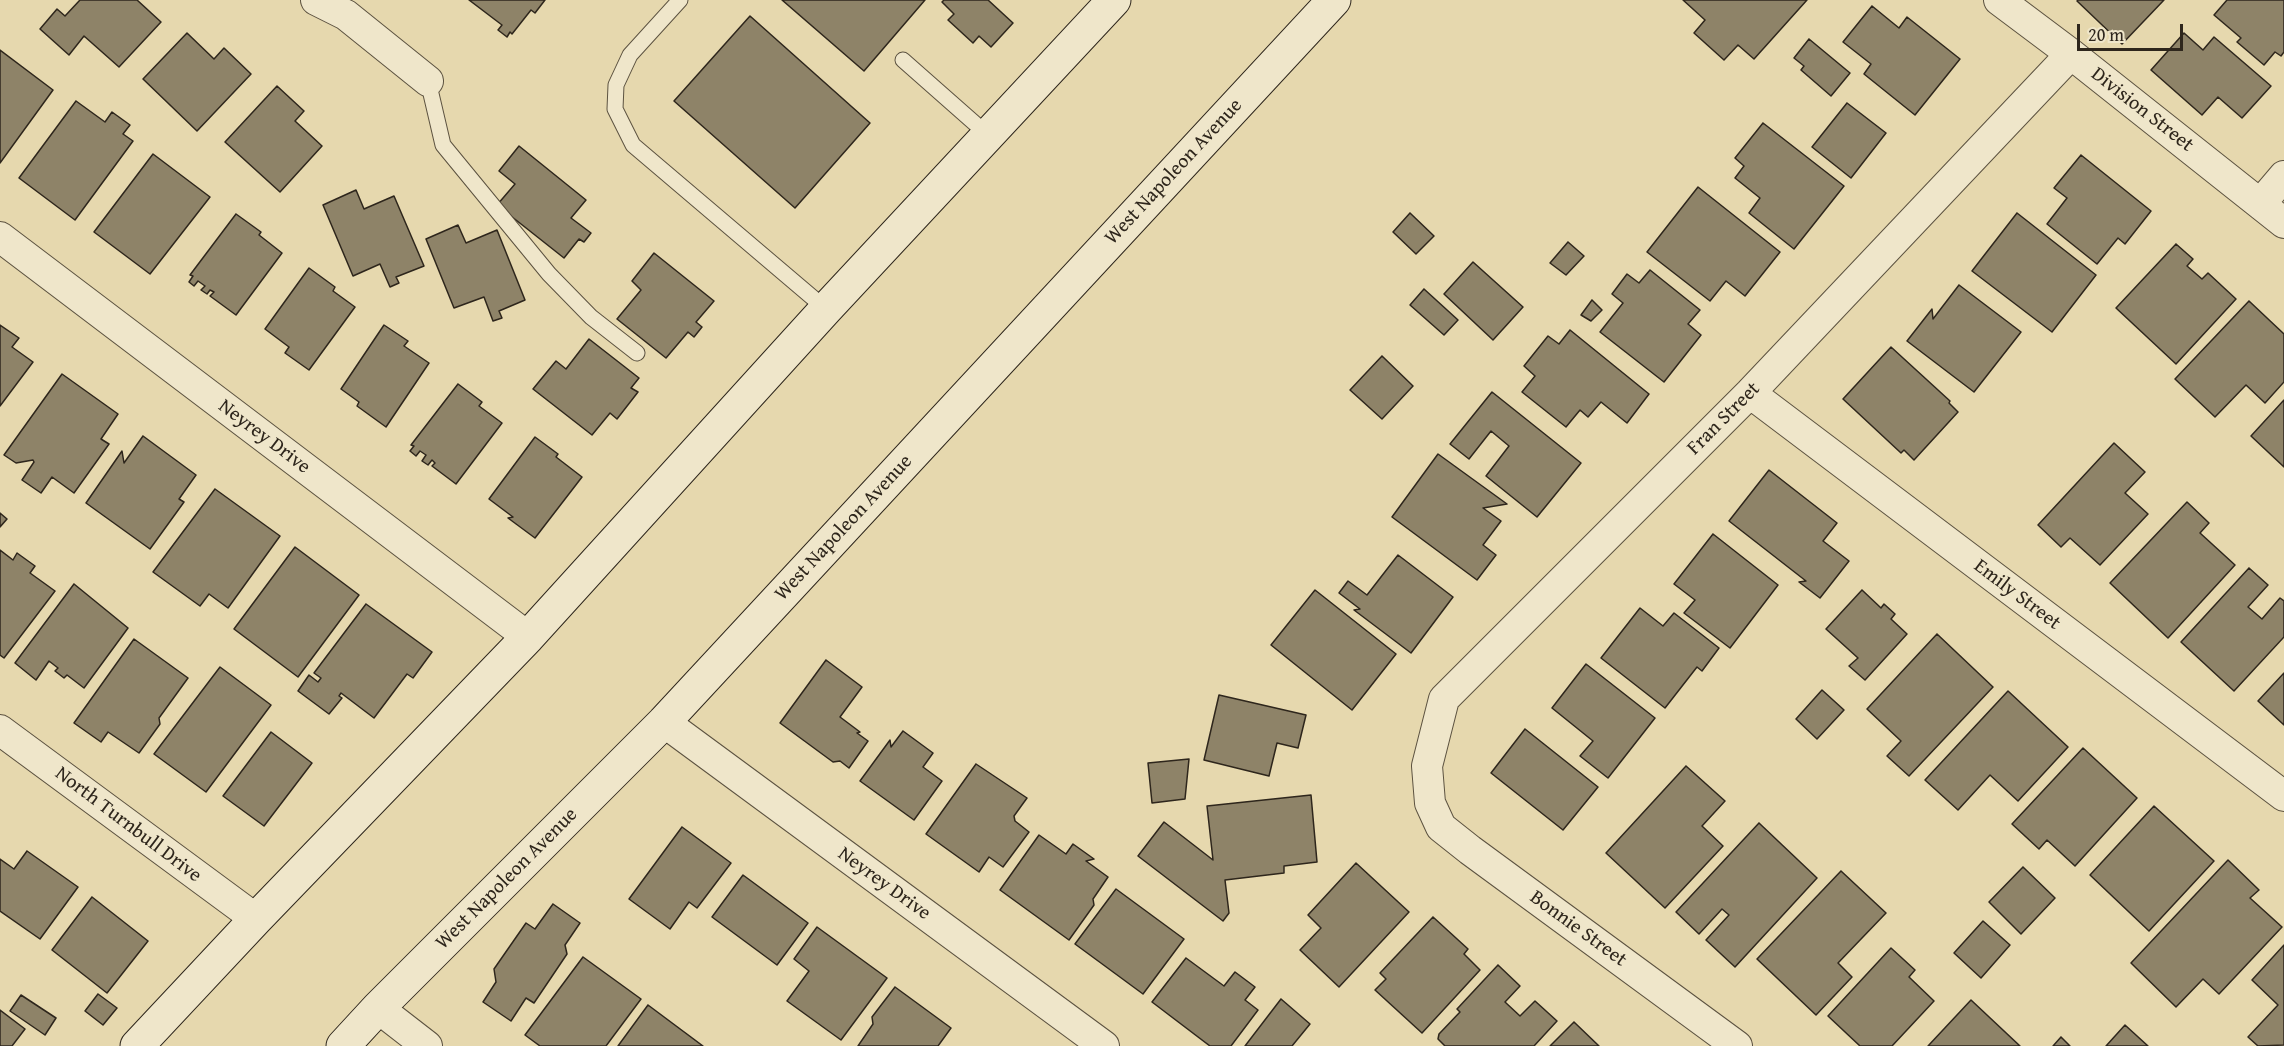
<!DOCTYPE html>
<html>
<head>
<meta charset="utf-8">
<style>
	body { margin:0 }
	#map { position:relative; width:2284px; height:1046px; overflow:hidden; background:#e6d8ae; font-family:"Gentium Book Plus",serif }
	canvas { display:block }
	.scale { position:absolute; left:2077px; top:24px; width:106px; height:27px; box-sizing:border-box; border:3px solid #2e261c; border-top:0; padding-left:8px; font-size:18px; line-height:21px; white-space:nowrap; color:#2e261c; -webkit-text-stroke:4px #efe6ca; paint-order:stroke }
</style>
</head>
<body>
<div id="map">
<canvas width="2284" height="1046"></canvas>
<div class="scale">20 m</div>
</div>
<script>
const g = document.querySelector('canvas').getContext('2d');
g.lineJoin = 'round';
function fillPath(path, color) { g.fillStyle = color; g.fill(path, 'evenodd'); }
const shape = rows => new Path2D(rows.map(r => 'M' + r).join(''));
function stroke(path, color, width, dash) { g.strokeStyle = color; g.lineWidth = width; g.lineCap = dash ? 'butt' : 'round'; g.setLineDash(dash || []); g.stroke(path); }
function drawText(font, color, halo, rows, align = 'center') {
  g.font = font + ' "Gentium Book Plus",serif'; g.lineWidth = 4.5; g.setLineDash([]); g.textBaseline = 'middle'; g.strokeStyle = halo; g.fillStyle = color; for (const [text, x, y, turn = 0] of rows) {
    g.save(); g.translate(x, y); g.rotate((+turn || 0) * Math.PI / 180); g.textAlign = isNaN(turn) ? turn : align; if (halo) g.strokeText(text, 0, 0); g.fillText(text, 0, 0); g.restore();
  }
}
const building = shape([
	[80,0,137,0,161,22,119,67,84,36,69,55,40,29,57,9,65,16,80,0],
	[469,0,545,0,535,13,531,10,512,34,510,32,507,37,498,30,502,25,469,0],
	[782,0,925,0,864,71,782,0],
	[944,0,988,0,1013,23,991,47,979,36,973,43,948,20,954,14,942,2,944,0],
	[1683,0,1807,0,1754,59,1738,45,1724,60,1694,33,1705,20,1683,0],
	[2078,0,2164,0,2122,44,2077,1,2078,0],
	[2227,0,2284,0,2284,52,2281,56,2275,52,2264,65,2237,42,2241,38,2214,15,2227,0],
	[1872,6,1899,28,1907,17,1960,59,1915,115,1864,74,1871,64,1843,42,1872,6],
	[750,16,870,123,795,208,674,101,750,16],
	[187,33,214,59,224,48,251,74,197,131,143,79,187,33],
	[2184,33,2203,50,2214,37,2271,86,2242,118,2218,97,2202,115,2151,70,2184,33],
	[1809,39,1850,73,1831,96,1801,70,1804,66,1794,58,1809,39],
	[0,50,53,90,0,163,0,50],
	[277,86,304,111,295,121,322,146,280,192,225,142,277,86],
	[76,101,105,122,112,112,130,125,123,134,133,141,75,220,19,178,76,101],
	[1847,103,1886,133,1851,178,1812,147,1847,103],
	[1763,123,1844,186,1794,249,1749,213,1760,198,1735,178,1744,166,1735,158,1763,123],
	[519,146,586,200,571,218,591,233,584,242,579,239,564,258,497,205,515,184,499,171,519,146],
	[153,154,210,197,150,274,94,232,153,154],
	[2081,155,2151,211,2125,244,2118,238,2097,264,2047,224,2067,198,2054,188,2081,155],
	[1698,187,1780,252,1745,296,1726,281,1710,301,1647,252,1698,187],
	[356,190,364,209,394,196,424,266,396,277,399,283,390,287,380,264,353,276,323,205,356,190],
	[1410,213,1434,236,1416,254,1393,232,1410,213],
	[2017,213,2096,275,2052,332,1972,271,2017,213],
	[236,214,261,232,259,235,282,253,236,315,210,296,214,292,210,290,207,294,201,290,205,286,198,281,194,286,189,282,193,276,190,275,236,214],
	[458,225,466,243,497,230,525,300,499,311,502,318,493,321,484,297,454,308,426,239,458,225],
	[1568,242,1584,256,1566,275,1550,263,1568,242],
	[2176,244,2193,259,2187,266,2202,279,2208,273,2236,299,2176,364,2116,308,2176,244],
	[654,253,714,301,696,322,702,327,694,337,688,332,666,358,617,319,641,290,632,281,654,253],
	[1473,262,1523,307,1493,340,1444,294,1473,262],
	[309,268,335,287,333,291,355,307,309,370,285,353,289,347,265,329,309,268],
	[1650,270,1700,310,1688,324,1701,335,1664,382,1600,332,1623,303,1612,294,1627,274,1639,283,1650,270],
	[1959,285,2021,332,1974,392,1907,341,1932,309,1933,319,1959,285],
	[1424,289,1458,320,1444,335,1410,305,1424,289],
	[1592,300,1602,310,1591,321,1581,315,1592,300],
	[2249,301,2284,334,2284,382,2265,403,2246,385,2215,417,2175,379,2249,301],
	[0,325,19,338,12,347,33,362,0,406,0,325],
	[384,325,408,341,404,346,429,363,386,427,357,406,359,402,341,389,384,325],
	[1570,330,1649,394,1627,423,1601,402,1588,417,1580,410,1566,427,1522,392,1535,376,1524,366,1548,336,1559,344,1570,330],
	[589,339,639,378,631,388,638,392,617,419,610,413,592,435,533,389,556,361,566,369,589,339],
	[1891,347,1950,401,1949,403,1958,412,1914,460,1904,450,1901,453,1843,399,1891,347],
	[1382,356,1413,386,1382,419,1350,390,1382,356],
	[62,374,118,414,101,439,109,444,74,493,52,477,41,493,22,480,34,462,33,460,16,463,4,455,62,374],
	[458,384,482,402,479,406,502,423,456,484,432,466,435,463,432,460,428,465,422,461,426,455,420,451,416,456,410,451,414,446,411,445,458,384],
	[1492,392,1581,463,1537,517,1486,476,1509,446,1491,431,1469,459,1450,444,1492,392],
	[2284,400,2284,467,2251,436,2284,400],
	[143,436,196,475,179,499,184,502,150,549,86,503,122,451,124,463,143,436],
	[535,437,558,454,556,457,582,477,535,538,508,518,513,517,489,499,535,437],
	[2114,443,2145,472,2125,493,2148,514,2100,565,2070,538,2061,547,2038,525,2114,443],
	[1438,454,1507,504,1483,508,1501,521,1483,545,1496,555,1477,580,1392,517,1438,454],
	[1769,470,1837,523,1823,541,1849,561,1820,598,1799,582,1806,581,1729,521,1769,470],
	[215,489,280,536,228,608,209,594,200,606,153,572,215,489],
	[2187,502,2209,523,2200,533,2235,565,2168,638,2110,583,2187,502],
	[0,513,7,519,0,527,0,513],
	[1713,534,1778,585,1730,648,1684,613,1695,600,1674,584,1713,534],
	[295,547,359,595,298,677,234,629,295,547],
	[0,550,13,560,17,553,35,566,30,573,55,591,4,658,0,655,0,550],
	[1398,555,1453,597,1411,653,1354,610,1360,609,1339,593,1348,581,1367,595,1398,555],
	[2249,568,2268,585,2248,607,2262,619,2280,598,2284,601,2284,637,2234,691,2181,642,2249,568],
	[74,584,128,628,84,688,67,675,64,678,55,671,58,668,49,661,36,680,15,663,74,584],
	[1315,590,1396,654,1352,710,1271,645,1315,590],
	[1862,590,1881,608,1884,604,1895,614,1891,619,1907,634,1865,680,1849,666,1858,658,1826,629,1862,590],
	[366,604,432,652,413,678,407,674,374,718,341,693,339,696,342,698,329,714,298,691,309,675,318,682,321,678,314,673,366,604],
	[1640,608,1663,626,1674,613,1719,648,1702,671,1697,667,1665,708,1601,658,1640,608],
	[1937,634,1993,687,1909,776,1887,756,1901,741,1867,709,1937,634],
	[134,639,188,678,159,718,160,724,139,753,108,732,101,742,74,723,134,639],
	[826,660,862,687,840,717,860,732,857,733,868,741,849,768,840,761,833,762,780,723,826,660],
	[1586,664,1655,718,1608,778,1580,756,1593,741,1552,708,1586,664],
	[220,667,271,705,206,792,154,754,220,667],
	[2284,673,2284,725,2258,701,2284,673],
	[1822,690,1844,710,1817,739,1796,719,1822,690],
	[2008,691,2068,747,2018,801,1990,775,1958,810,1925,780,2008,691],
	[1219,695,1306,715,1298,748,1277,743,1269,776,1204,760,1219,695],
	[1525,729,1598,787,1563,830,1491,773,1525,729],
	[903,731,933,753,923,767,942,781,914,820,860,781,890,740,891,747,903,731],
	[271,732,312,763,264,826,223,796,271,732],
	[2083,748,2137,798,2075,866,2047,840,2039,849,2012,824,2083,748],
	[1189,759,1185,799,1152,803,1148,763,1189,759],
	[976,764,1027,798,1014,816,1015,821,1029,832,1003,867,989,857,979,872,926,834,976,764],
	[1686,766,1725,801,1702,826,1723,846,1665,908,1606,853,1686,766],
	[1311,795,1317,862,1284,866,1284,873,1225,880,1229,913,1223,921,1138,856,1164,822,1213,860,1207,806,1311,795],
	[2154,806,2214,861,2149,931,2090,875,2154,806],
	[1759,823,1817,878,1735,967,1706,940,1729,915,1722,909,1699,934,1676,912,1759,823],
	[682,827,731,863,697,908,689,902,670,929,629,899,682,827],
	[1039,835,1066,854,1073,844,1094,859,1086,861,1108,877,1093,899,1094,905,1069,940,1000,890,1039,835],
	[27,851,78,887,40,939,0,911,0,859,14,869,27,851],
	[2228,860,2259,890,2250,898,2282,927,2219,994,2203,979,2176,1007,2131,963,2228,860],
	[1356,863,1409,912,1339,987,1300,950,1321,928,1308,915,1356,863],
	[2023,867,2055,898,2021,934,1989,902,2023,867],
	[1841,871,1886,913,1838,963,1852,977,1816,1015,1757,959,1841,871],
	[743,875,808,923,777,965,712,917,743,875],
	[1116,889,1184,939,1143,994,1075,944,1116,889],
	[92,897,148,941,107,993,52,950,92,897],
	[553,904,580,923,565,945,567,954,534,1003,526,998,511,1021,483,1002,496,982,494,969,526,923,535,929,553,904],
	[1433,917,1468,949,1464,954,1480,970,1422,1033,1375,990,1386,979,1380,973,1433,917],
	[1983,921,2010,945,1981,978,1954,953,1983,921],
	[817,927,887,978,841,1040,787,1001,809,971,794,959,817,927],
	[2284,945,2284,1045,2258,1046,2248,1037,2278,1005,2252,980,2284,945],
	[1891,948,1915,970,1909,977,1934,1001,1892,1046,1860,1046,1828,1016,1891,948],
	[583,957,641,999,606,1046,540,1046,525,1035,583,957],
	[1186,958,1224,986,1235,972,1255,987,1245,1000,1258,1010,1231,1046,1210,1046,1152,1002,1186,958],
	[1498,965,1520,986,1505,1002,1520,1016,1535,1001,1557,1021,1534,1046,1445,1046,1438,1039,1439,1034,1460,1012,1457,1009,1498,965],
	[895,987,951,1028,938,1046,858,1046,873,1024,872,1017,895,987],
	[98,994,117,1008,103,1025,85,1011,98,994],
	[21,995,56,1018,45,1035,10,1011,21,995],
	[1281,999,1310,1024,1292,1046,1245,1046,1281,999],
	[1971,1000,2020,1046,1928,1046,1971,1000],
	[648,1005,703,1046,618,1046,648,1005],
	[0,1010,25,1029,12,1046,0,1046,0,1010],
	[1574,1022,1599,1046,1550,1046,1574,1022],
	[2125,1025,2148,1046,2106,1046,2125,1025],
	[2061,1037,2070,1046,2053,1046,2061,1037]
]);
fillPath(building, '#8e8368');
stroke(building, '#2e261c', 1.5);
const lane = shape([
	[680,0,630,55,616,85,615,109,633,145,826,309],
	[903,60,988,135],
	[428,81,443,145,549,274,591,317,637,353]
]);
const street = shape([
	[316,0,346,15,428,81],
	[1999,0,2071,54,2284,223],
	[2261,203,2284,176],
	[0,237,528,637],
	[1750,393,2284,796],
	[664,722,1104,1046],
	[0,730,256,919],
	[378,1008,427,1046],
	[1737,1046,1470,850,1441,827,1430,803,1427,766,1444,699,1750,393,2071,54]
]);
const secondary = shape([
	[137,1046,256,919,528,637,826,309,1114,0],
	[343,1046,378,1008,664,722,1334,0]
]);
stroke(lane, '#5c5240', 17);
stroke(street, '#5c5240', 32);
stroke(secondary, '#2e261c', 35);
stroke(lane, '#efe6ca', 15);
stroke(street, '#efe6ca', 30);
stroke(secondary, '#efe6ca', 33);
drawText('20px', '#2e261c', '#efe6ca', [
	["Division Street",2142,110,38],
	["West Napoleon Avenue",1174,172,-47],
	["Fran Street",1724,419,-45],
	["Neyrey Drive",264,437,37],
	["West Napoleon Avenue",844,528,-47],
	["Emily Street",2017,595,37],
	["North Turnbull Drive",128,825,37],
	["West Napoleon Avenue",507,879,-45],
	["Neyrey Drive",884,884,36],
	["Bonnie Street",1578,929,36]
]);
</script>
</body>
</html>
